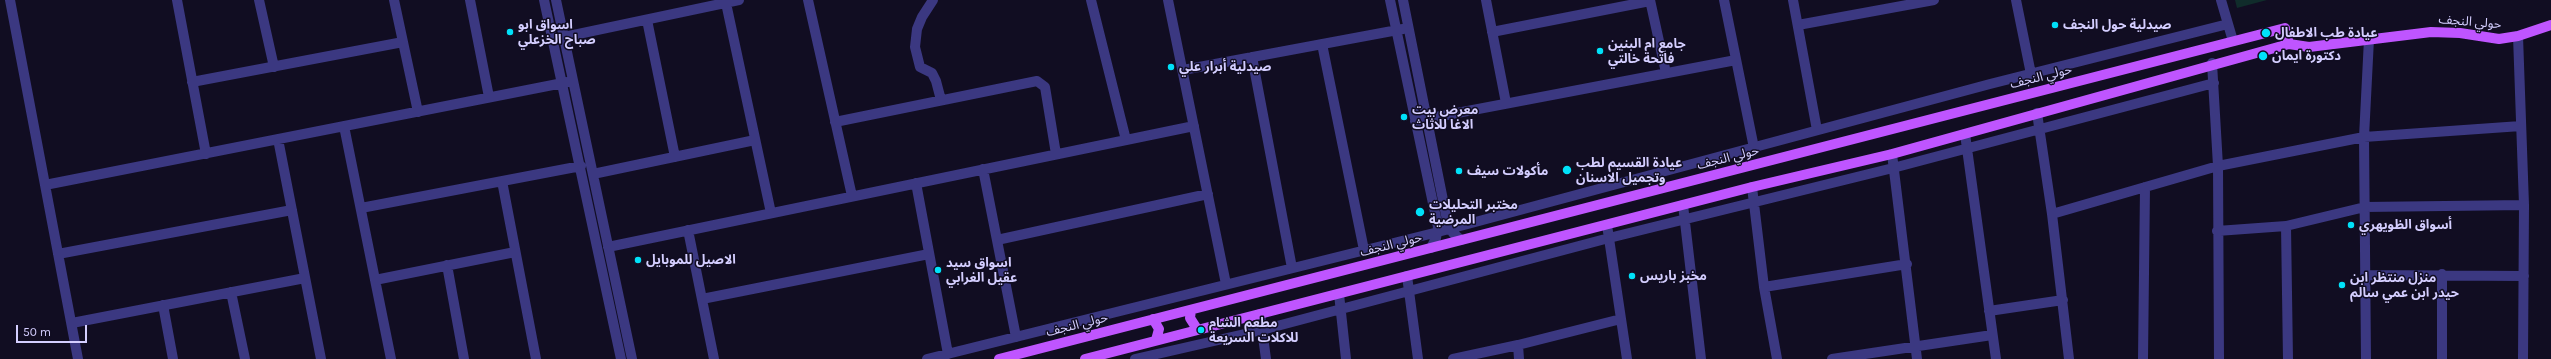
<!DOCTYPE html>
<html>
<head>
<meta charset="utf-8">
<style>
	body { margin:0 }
	#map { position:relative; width:2551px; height:359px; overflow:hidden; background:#110d22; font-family:Karla,sans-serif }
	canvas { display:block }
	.scale { position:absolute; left:16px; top:325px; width:71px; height:18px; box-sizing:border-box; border:2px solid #d4ceff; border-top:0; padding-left:5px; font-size:12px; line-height:14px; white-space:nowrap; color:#d4ceff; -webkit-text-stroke:3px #110d22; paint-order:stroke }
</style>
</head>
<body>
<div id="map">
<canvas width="2551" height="359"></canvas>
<div class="scale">50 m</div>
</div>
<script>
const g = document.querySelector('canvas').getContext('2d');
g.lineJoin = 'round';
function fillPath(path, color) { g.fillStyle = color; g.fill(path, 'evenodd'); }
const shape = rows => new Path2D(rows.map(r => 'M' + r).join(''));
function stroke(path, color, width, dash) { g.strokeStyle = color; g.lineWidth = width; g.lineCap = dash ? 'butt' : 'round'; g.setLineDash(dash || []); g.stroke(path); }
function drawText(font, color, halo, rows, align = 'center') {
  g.font = font + ' Karla,"Noto Sans Arabic",sans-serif'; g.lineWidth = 3; g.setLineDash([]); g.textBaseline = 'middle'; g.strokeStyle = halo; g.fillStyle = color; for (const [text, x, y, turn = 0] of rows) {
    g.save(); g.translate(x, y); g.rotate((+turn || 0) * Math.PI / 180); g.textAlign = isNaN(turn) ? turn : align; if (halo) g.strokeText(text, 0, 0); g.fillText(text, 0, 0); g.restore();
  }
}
fillPath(shape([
	[2235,0,2267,0,2237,8]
]), '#102c2b');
stroke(shape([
	[10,0,78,359],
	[177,0,206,154],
	[259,0,274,67],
	[394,0,418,112],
	[470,0,489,97],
	[544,0,621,359],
	[556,0,632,359],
	[808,0,852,196],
	[933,0,922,17,917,29,915,47,920,67,932,73,936,81,941,100],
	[1091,0,1126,140],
	[1168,0,1226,284],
	[1390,0,1438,227,1436,238,1431,248],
	[1403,0,1447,220,1453,233,1461,240],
	[1486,0,1506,103],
	[1650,0,1666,73],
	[1724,0,1754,148],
	[1793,0,1817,130],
	[2016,0,2031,74],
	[2221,0,2233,41],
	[726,3,771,213],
	[647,20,675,157],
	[1798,25,1934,0],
	[1492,32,1650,1],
	[2518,36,2524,205,2523,359],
	[564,37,739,0],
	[1322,44,1364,250],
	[1252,57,1292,268],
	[2212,63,2218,166,2219,359],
	[1183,70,1403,29],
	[192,82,403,42],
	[2037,113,2052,214,2069,359],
	[1415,121,1736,60],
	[835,122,1037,81,1045,87,1056,154],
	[344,126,391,359],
	[1965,134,1996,359],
	[278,139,321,359],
	[1892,154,1917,359],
	[983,169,1016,337],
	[593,174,755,140],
	[502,181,536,359],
	[916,183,948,354],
	[45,185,573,81],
	[1752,187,1764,287,1777,359],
	[1683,205,1701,359],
	[361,208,581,166],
	[2052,214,2218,166,2364,137,2521,126],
	[1607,225,1627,359],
	[2286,226,2288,359],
	[688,230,714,359],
	[2217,231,2286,226,2365,207,2524,205],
	[997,240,1208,194],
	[608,247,1194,126],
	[58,254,292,210],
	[447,265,464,359],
	[2442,274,2442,359],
	[2365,275,2524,276],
	[1407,276,1418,359],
	[375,280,515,252],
	[1764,287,1907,264],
	[231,292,245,359],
	[1339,294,1346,359],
	[702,299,929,254],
	[163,305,173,359],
	[1989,311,2063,300],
	[1260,314,1266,359],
	[72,323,305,278],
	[927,359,1438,232,1990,84,2228,24],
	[1135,359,1262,330,1609,238,1893,168,2214,83],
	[1453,359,1518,345],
	[1519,359,1518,345,1621,319],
	[1832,359,1992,335],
	[2143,359,2145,187],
	[2366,359,2364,137,2369,39]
]), '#3b3881', 10);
stroke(shape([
	[1191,310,1190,318,1197,329],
	[1153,319,1159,329,1156,340],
	[999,359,2285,28,2289,44,2309,47,2431,32,2460,33,2499,39,2518,36,2551,25],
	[1085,359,1752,187,1892,154,2289,44]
]), '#bf55ff', 10);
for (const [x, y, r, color] of [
	[2055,25,4,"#00e1f9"],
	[510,32,4,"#00e1f9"],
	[2266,33,5,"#00e1f9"],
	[1600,51,4,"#00e1f9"],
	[2263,56,5,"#00e1f9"],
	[1171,67,4,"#00e1f9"],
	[1404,117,4,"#00e1f9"],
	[1567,170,5,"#00e1f9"],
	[1459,171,4,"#00e1f9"],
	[1420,212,5,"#00e1f9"],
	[2351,225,4,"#00e1f9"],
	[638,260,4,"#00e1f9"],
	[938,270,4,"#00e1f9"],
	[1632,276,4,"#00e1f9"],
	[2342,285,4,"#00e1f9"],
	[1201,330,4,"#00e1f9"]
]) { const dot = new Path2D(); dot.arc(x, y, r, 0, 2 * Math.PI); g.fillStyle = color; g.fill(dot); stroke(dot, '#110d22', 1.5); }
drawText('13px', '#d4ceff', '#110d22', [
	["حولي النجف",2470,22,5],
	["حولي النجف",2041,77,-14],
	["حولي النجف",1728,158,-14],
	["حولي النجف",1391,245,-14],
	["حولي النجف",1077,325,-14]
]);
drawText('bold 13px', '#d4ceff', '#110d22', [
	["اسواق ابو",518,25],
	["صباح الخزعلي",518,40],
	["صيدلية حول النجف",2063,25],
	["عيادة طب الاطفال",2275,33],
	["جامع ام البنين",1608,44],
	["فاتحة خالتي",1608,59],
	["دكتورة ايمان",2272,56],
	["صيدلية أبرار علي",1179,67],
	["معرض بيت",1412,110],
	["الاغا للاثاث",1412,125],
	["عيادة القسيم لطب",1576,163],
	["وتجميل الاسنان",1576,178],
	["مأكولات سيف",1467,171],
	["مختبر التحليلات",1429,205],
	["المرضية",1429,220],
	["أسواق الظويهري",2359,225],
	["الاصيل للموبايل",646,260],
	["اسواق سيد",946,263],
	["عقيل الغرابي",946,278],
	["مخبز باريس",1640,276],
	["منزل منتظر ابن",2350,278],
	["حيدر ابن عمي سالم",2350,293],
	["مطعم الشام",1209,323],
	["للاكلات السريعة",1209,338]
], 'left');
</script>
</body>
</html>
